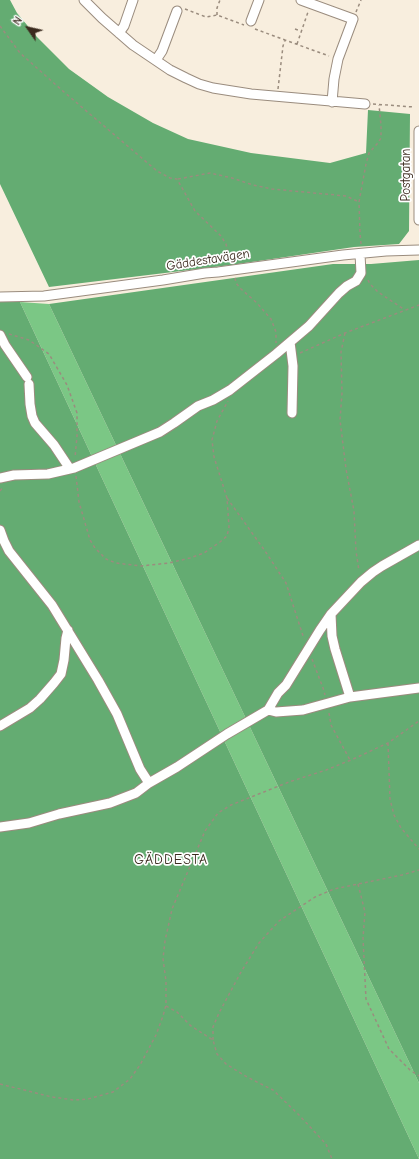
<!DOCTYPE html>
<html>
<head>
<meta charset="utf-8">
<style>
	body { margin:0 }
	#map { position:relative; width:419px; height:1159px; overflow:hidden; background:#f8eede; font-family:"Comic Neue",sans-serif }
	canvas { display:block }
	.north { position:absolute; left:8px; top:8px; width:40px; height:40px; -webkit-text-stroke:3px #fff; paint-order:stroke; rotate:304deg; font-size:11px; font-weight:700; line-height:16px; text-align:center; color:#3b2a1e }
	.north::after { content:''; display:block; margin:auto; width:14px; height:18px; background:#3b2a1e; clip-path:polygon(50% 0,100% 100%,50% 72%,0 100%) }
</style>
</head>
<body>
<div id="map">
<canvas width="419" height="1159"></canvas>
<div class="north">N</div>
</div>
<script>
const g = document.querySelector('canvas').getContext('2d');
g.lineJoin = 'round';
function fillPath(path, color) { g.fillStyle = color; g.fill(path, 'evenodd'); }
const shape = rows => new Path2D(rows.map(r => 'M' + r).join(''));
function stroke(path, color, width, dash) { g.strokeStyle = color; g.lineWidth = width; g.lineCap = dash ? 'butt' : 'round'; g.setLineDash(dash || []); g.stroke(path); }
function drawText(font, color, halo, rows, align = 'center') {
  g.font = font + ' "Comic Neue",sans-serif'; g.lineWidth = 3.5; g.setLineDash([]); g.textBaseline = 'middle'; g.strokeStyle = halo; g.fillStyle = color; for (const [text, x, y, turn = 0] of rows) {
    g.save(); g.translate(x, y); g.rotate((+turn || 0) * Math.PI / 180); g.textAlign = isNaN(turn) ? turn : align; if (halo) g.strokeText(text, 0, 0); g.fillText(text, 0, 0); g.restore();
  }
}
fillPath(shape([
	[20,302,49,304,419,1083,419,1159]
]), '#7bc785');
fillPath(shape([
	[0,0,10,0,17,13,37,37,69,69,108,97,153,123,188,139,251,153,330,163,366,153,368,110,410,114,409,231,399,244,354,247,231,265,49,287,0,184],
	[419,260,419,1083,49,304,333,264,371,264],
	[0,302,20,302,419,1159,0,1159]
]), '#64ac72');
const minor = shape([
	[84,0,102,18,133,45,170,70,186,78,199,84,213,88,251,94,365,104],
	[301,0,353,19,338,59,334,79,332,102],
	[251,21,259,0],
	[119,33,124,26,133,0],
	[156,60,162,51,177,11],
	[419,131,419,220],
	[0,297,44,296,163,280,205,273,218,272,343,255,386,251,419,250],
	[0,335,5,345,27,377],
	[290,342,293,366,292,413],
	[29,384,30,404,32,416,35,423,54,445,70,469],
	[0,478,14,475,48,474,74,468,160,432,174,423,198,406,213,400,230,390,276,354,309,326,339,293,347,286,356,281,361,273,360,254],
	[0,530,4,541,9,551,52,605,98,680,117,714,140,769,149,783],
	[331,614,332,636,335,649,350,697],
	[268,710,276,712,303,710,350,697,419,688],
	[0,726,30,708,40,699,54,683,61,674,64,660,66,638,68,630],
	[0,827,29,823,59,814,110,803,136,793,149,783,177,767,227,734,268,710,278,693,286,685,320,630,331,614,361,582,373,572,382,566,419,545]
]);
stroke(minor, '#9a8c7e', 11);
stroke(shape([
	[185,9,206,17,217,15,244,25],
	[356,12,361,0],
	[217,15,217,8,220,0],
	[0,26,20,53,64,92,157,171,170,178,177,179,195,211,221,236,226,244,230,261],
	[255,29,285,40],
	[295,29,301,31],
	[297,44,308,12],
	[278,89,283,46,285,40,329,56],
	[373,104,414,107],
	[178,179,210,173,232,178,253,185,272,189,346,196,359,202],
	[361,244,360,233,359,202,366,164,369,153,377,144,381,138,381,125,379,105],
	[235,278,236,283,241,289,257,303,271,319,276,332,276,343],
	[368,280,370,284,378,292,405,310],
	[345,333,341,352,342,393,340,420,346,469,354,511,356,551,359,571],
	[9,334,29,340,49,354,67,385,77,413,77,436,75,458],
	[300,353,345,333,419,305],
	[76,476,79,502,90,540,95,548,106,559,116,563,141,566,169,563,190,558,204,553,220,542,227,536,229,527,227,498,214,457,212,440,217,421,228,401],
	[0,491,3,487],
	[227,498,265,551,286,583,304,639],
	[312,659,323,688,325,695],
	[329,713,331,725,350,760],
	[388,743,390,799,394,815,401,828,419,849],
	[358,884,365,912,363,938,366,999,389,1049,410,1070,419,1076],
	[166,1006,177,1012,191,1026,213,1040,217,1054,226,1064,247,1077,273,1090,298,1114,326,1144,332,1159],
	[213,1040,213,1027,219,1013,241,972,259,943,279,921,315,897,334,889,402,875,419,870],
	[0,1084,52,1097,74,1100,88,1099,113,1092,130,1079,140,1065,156,1035,163,1016,166,1005,166,981,163,959,165,941,172,909,205,831,218,813,231,805,289,782,326,770,351,760,388,743,419,721]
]), '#9a8c7e', 1.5, [3, 3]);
stroke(minor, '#fff', 9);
drawText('13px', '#3b2a1e', '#fff', [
	["Postgatan",406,175,-90],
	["Gäddestavägen",208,260,-9]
]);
g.letterSpacing = '1px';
drawText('14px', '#3b2a1e', '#fff', [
	["GÄDDESTA",171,860]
]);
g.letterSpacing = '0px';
</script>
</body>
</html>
